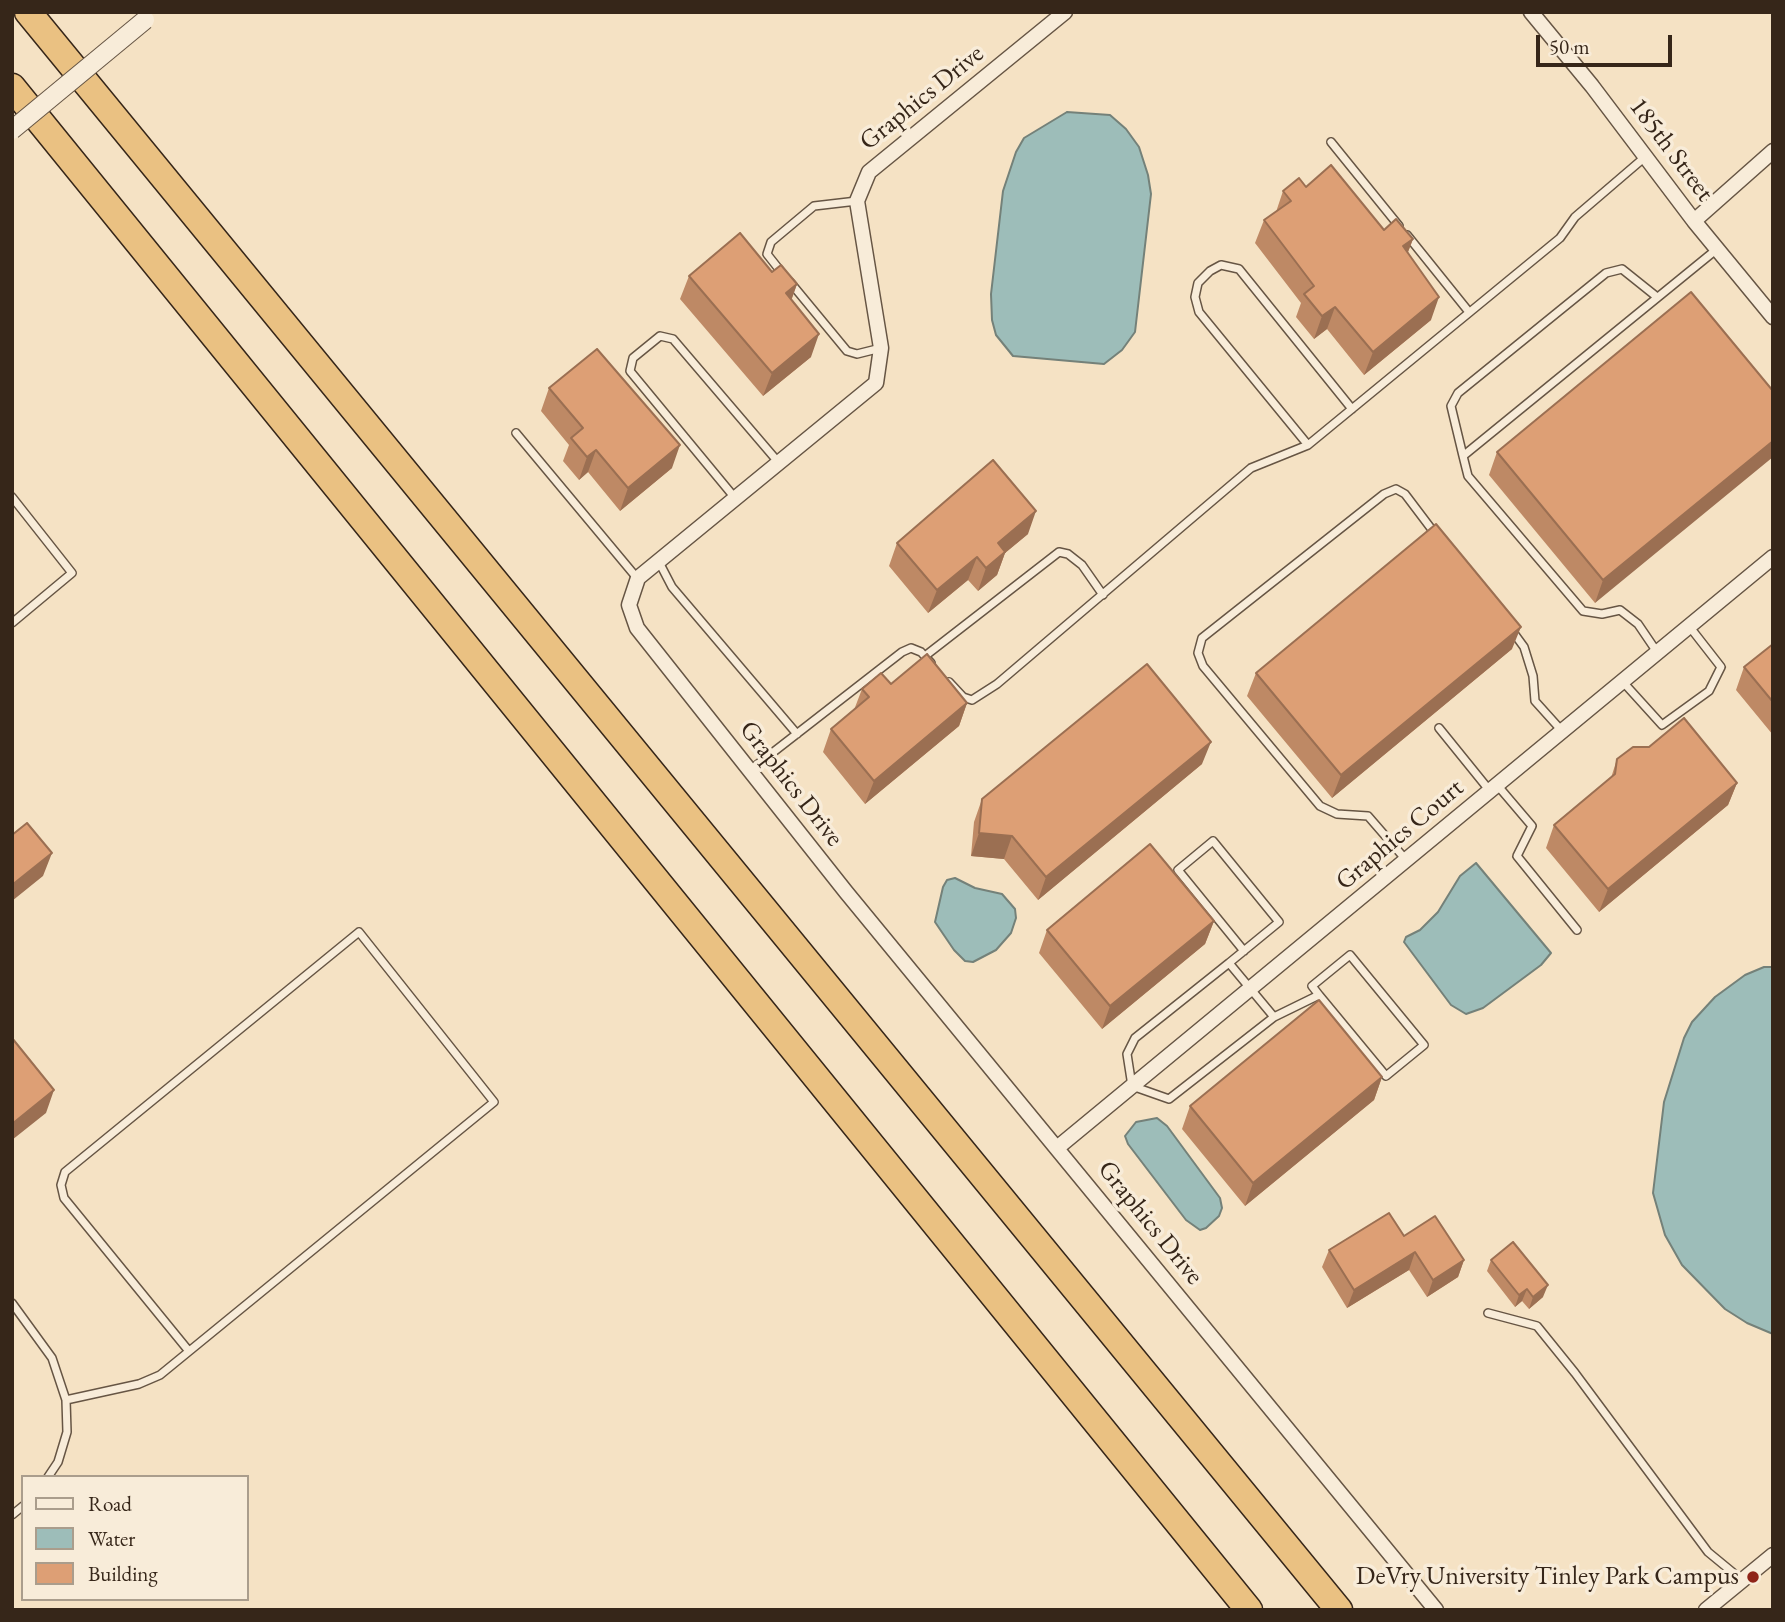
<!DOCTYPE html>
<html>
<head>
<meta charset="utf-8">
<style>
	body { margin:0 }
	#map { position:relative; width:1785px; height:1622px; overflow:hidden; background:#f5e2c4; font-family:"EB Garamond",serif }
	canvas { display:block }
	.frame { position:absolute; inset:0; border:14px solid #362619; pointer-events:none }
	.legend { position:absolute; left:21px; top:1475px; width:228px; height:126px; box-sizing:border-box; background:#f8ecd9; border:2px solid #aa9d8c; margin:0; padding:9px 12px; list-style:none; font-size:21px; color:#362619 }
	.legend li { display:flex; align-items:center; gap:14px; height:35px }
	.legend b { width:35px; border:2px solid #aa9d8c }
	.scale { position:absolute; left:1536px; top:35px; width:136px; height:32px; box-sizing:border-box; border:4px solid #362619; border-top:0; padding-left:9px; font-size:21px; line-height:24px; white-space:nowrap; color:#362619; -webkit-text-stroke:5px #f8ecd9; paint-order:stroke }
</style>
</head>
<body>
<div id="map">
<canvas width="1785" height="1622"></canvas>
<div class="frame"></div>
<ul class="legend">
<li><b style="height:9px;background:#f8ecd9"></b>Road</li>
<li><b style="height:19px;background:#9dbdb9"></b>Water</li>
<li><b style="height:19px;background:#dd9f75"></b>Building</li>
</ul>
<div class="scale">50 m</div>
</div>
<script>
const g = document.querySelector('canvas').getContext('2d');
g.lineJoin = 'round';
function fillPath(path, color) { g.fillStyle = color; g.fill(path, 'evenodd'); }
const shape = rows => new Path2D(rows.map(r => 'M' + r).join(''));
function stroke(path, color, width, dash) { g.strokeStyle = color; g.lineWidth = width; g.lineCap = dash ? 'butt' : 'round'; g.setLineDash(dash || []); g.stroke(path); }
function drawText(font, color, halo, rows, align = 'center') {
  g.font = font + ' "EB Garamond",serif'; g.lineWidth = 7; g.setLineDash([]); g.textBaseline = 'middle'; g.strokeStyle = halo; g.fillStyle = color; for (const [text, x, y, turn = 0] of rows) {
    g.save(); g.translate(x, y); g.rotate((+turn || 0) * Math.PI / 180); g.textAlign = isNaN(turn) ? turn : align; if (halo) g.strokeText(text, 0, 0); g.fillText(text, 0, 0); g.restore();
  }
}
const water = shape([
	[1067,112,1110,115,1126,129,1139,147,1148,175,1151,194,1135,332,1122,350,1104,364,1013,356,996,335,992,320,991,294,1003,191,1016,152,1024,138,1067,112],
	[1476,863,1551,953,1541,965,1483,1008,1466,1014,1451,1005,1404,942,1406,937,1420,930,1438,912,1460,876,1476,863],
	[955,878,975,888,1002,894,1015,909,1016,918,1011,933,996,950,973,962,965,961,954,950,935,922,943,887,947,880,955,878],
	[1764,967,1773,967,1773,1334,1747,1323,1725,1309,1682,1265,1665,1235,1653,1193,1664,1102,1684,1038,1692,1022,1715,997,1745,975,1764,967],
	[1157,1118,1167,1126,1220,1198,1222,1208,1219,1216,1206,1228,1200,1230,1186,1220,1128,1144,1125,1136,1136,1122,1157,1118]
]);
fillPath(water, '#9dbdb9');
stroke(water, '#748179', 2);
const service = shape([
	[1331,142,1399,226],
	[1407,235,1469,312],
	[782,273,767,254,771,242,814,206,857,201],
	[790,282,847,351,857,354,881,348],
	[516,433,637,578],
	[1308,445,1199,312,1195,297,1198,283,1210,271,1221,265,1239,269,1352,409],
	[1463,456,1451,406,1458,393,1606,273,1622,269,1657,297],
	[12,497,72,573,12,623],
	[735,498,630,371,633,358,660,336,673,339,779,463],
	[659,562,672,587,797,734],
	[1513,632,1524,647,1533,676,1535,701,1562,731],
	[1657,652,1638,624,1620,610,1602,614,1583,611,1468,476,1463,456,1717,249],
	[925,656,1059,552,1068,554,1082,565,1103,595],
	[949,682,963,697,972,700,997,684,1251,468,1308,445,1560,238,1575,217,1645,157],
	[1623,682,1662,725,1709,691,1721,667,1689,626],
	[1439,728,1490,791],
	[749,771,902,652,911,648,921,652,931,663],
	[1498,786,1532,826,1517,856,1577,930],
	[1407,861,1368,816,1337,814,1320,806,1203,666,1198,653,1202,638,1384,494,1396,489,1405,494,1436,535],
	[1229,963,1279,922,1213,841,1178,870,1244,951],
	[1274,1017,1229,963,1135,1038,1127,1054,1132,1086,1169,1099,1274,1017,1319,995,1386,1076,1424,1045,1350,955,1312,986,1319,995],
	[12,1303,52,1358,66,1400,67,1432,58,1462,48,1477],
	[1488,1313,1537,1326,1575,1373,1708,1552,1742,1580],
	[66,1400,139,1384,160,1375,494,1102,359,932,65,1172,61,1185,64,1198,188,1350],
	[12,1515,23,1506]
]);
const minor = shape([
	[1065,12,869,172,857,201,881,348,876,383,638,578,629,605,637,628,846,892,1436,1610],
	[1531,12,1592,86,1694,221,1773,317],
	[1694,221,1773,151],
	[1057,1148,1773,557],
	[1706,1610,1773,1555]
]);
const motorway = shape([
	[28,12,1339,1610],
	[12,87,1249,1610]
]);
stroke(service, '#654', 10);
stroke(minor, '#654', 17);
stroke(motorway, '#362619', 29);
stroke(service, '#f8ecd9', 7);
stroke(minor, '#f8ecd9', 14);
stroke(motorway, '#eac182', 26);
const tertiaryBridge = shape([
	[12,130,145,20]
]);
stroke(tertiaryBridge, '#654', 20, []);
stroke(tertiaryBridge, '#f8ecd9', 18);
fillPath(shape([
	[1306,187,1384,230,1413,239,1408,252,1431,320,1364,375,1327,329,1314,339,1296,317,1301,303,1255,243,1264,220,1276,212,1283,191],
	[772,272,797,284,791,300,811,357,763,396,680,299,689,276],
	[549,388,672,468,620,511,588,472,579,480,563,461,569,445,541,411],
	[1773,391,1595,603,1489,475,1497,452],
	[1028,534,1005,553,997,575,978,591,968,580,928,613,889,566,897,543],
	[1773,644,1773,735,1736,690,1744,667],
	[1512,649,1332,798,1247,696,1256,673],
	[891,684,967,703,959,726,865,804,823,752,831,729,854,710,862,689],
	[1617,759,1737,783,1728,805,1599,912,1546,848,1554,825,1611,778],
	[1202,764,1038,900,1004,859,971,856,974,822,982,799],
	[1214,921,1205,944,1102,1029,1039,953,1047,930],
	[1382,1077,1374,1100,1245,1206,1182,1129,1190,1106],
	[1404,1236,1464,1260,1458,1277,1427,1297,1409,1270,1347,1308,1322,1267,1329,1250],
	[1491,1260,1543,1297,1529,1309,1522,1301,1515,1307,1487,1271]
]), '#be8965');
fillPath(shape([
	[1413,239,1404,262,1403,246],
	[797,284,789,307,786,293],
	[1439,297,1431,320,1364,375,1373,352],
	[1335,307,1327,329,1314,339,1322,316],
	[819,334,811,357,763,396,772,373],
	[1773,441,1773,457,1595,603,1603,580],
	[680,445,672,468,620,511,628,488],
	[596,450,588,472,579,480,587,457],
	[1036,511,1028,534,1005,553,997,575,978,591,986,568,998,543],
	[977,557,968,580,928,613,937,590],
	[1521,627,1512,649,1332,798,1341,775],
	[967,703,959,726,865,804,874,781],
	[1211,742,1202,764,1038,900,1046,877],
	[1737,783,1728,805,1599,912,1608,889],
	[979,833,1012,836,1004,859,971,856],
	[52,853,43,876,12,901,12,885],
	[1214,921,1205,944,1102,1029,1110,1006],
	[1382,1077,1374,1100,1245,1206,1253,1183],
	[54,1090,46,1113,12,1140,12,1124],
	[1415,1252,1409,1270,1347,1308,1354,1290],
	[1464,1260,1458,1277,1427,1297,1433,1280],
	[1548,1285,1543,1297,1529,1309,1533,1297],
	[1527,1289,1522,1301,1515,1307,1519,1295]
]), '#9b6f52');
const building = shape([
	[1331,165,1384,230,1396,219,1413,239,1403,246,1439,297,1373,352,1335,307,1322,316,1304,294,1314,286,1264,220,1291,201,1283,191,1299,178,1306,187,1331,165],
	[740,233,772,272,781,265,797,284,786,293,819,334,772,373,689,276,740,233],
	[1691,292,1773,391,1773,441,1603,580,1497,452,1691,292],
	[597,349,680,445,628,488,596,450,587,457,571,438,583,428,549,388,597,349],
	[993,460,1036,511,998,543,1005,552,986,568,977,557,937,590,897,543,993,460],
	[1436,524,1521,627,1341,775,1256,673,1436,524],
	[1773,644,1773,702,1744,667,1773,644],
	[927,654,967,703,874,781,831,729,869,697,862,689,881,673,891,684,927,654],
	[1147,664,1211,742,1046,877,1012,836,979,833,982,799,1147,664],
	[1684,718,1737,783,1608,889,1554,825,1615,774,1617,759,1633,747,1649,747,1684,718],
	[27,823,52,853,12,885,12,835,27,823],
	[1150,844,1214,921,1110,1006,1047,930,1150,844],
	[1319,1000,1382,1077,1253,1183,1190,1106,1319,1000],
	[12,1038,54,1090,12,1124,12,1038],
	[1389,1213,1404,1236,1435,1216,1464,1260,1433,1280,1415,1252,1354,1290,1329,1250,1389,1213],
	[1513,1242,1548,1285,1533,1297,1527,1289,1519,1295,1491,1260,1513,1242]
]);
fillPath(building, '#dd9f75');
stroke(building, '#9b6f52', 2);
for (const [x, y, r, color] of [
	[1753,1577,7,"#8f2418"]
]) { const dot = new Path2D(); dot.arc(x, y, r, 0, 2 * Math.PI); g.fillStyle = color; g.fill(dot); stroke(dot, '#f8ecd9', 2.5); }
drawText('26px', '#362619', '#f8ecd9', [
	["Graphics Drive",922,98,-39],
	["185th Street",1671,150,53],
	["Graphics Drive",791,784,52],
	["Graphics Court",1400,835,-40],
	["Graphics Drive",1150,1223,51]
]);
drawText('26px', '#362619', '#f8ecd9', [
	["DeVry University Tinley Park Campus",1739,1577]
], 'right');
</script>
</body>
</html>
